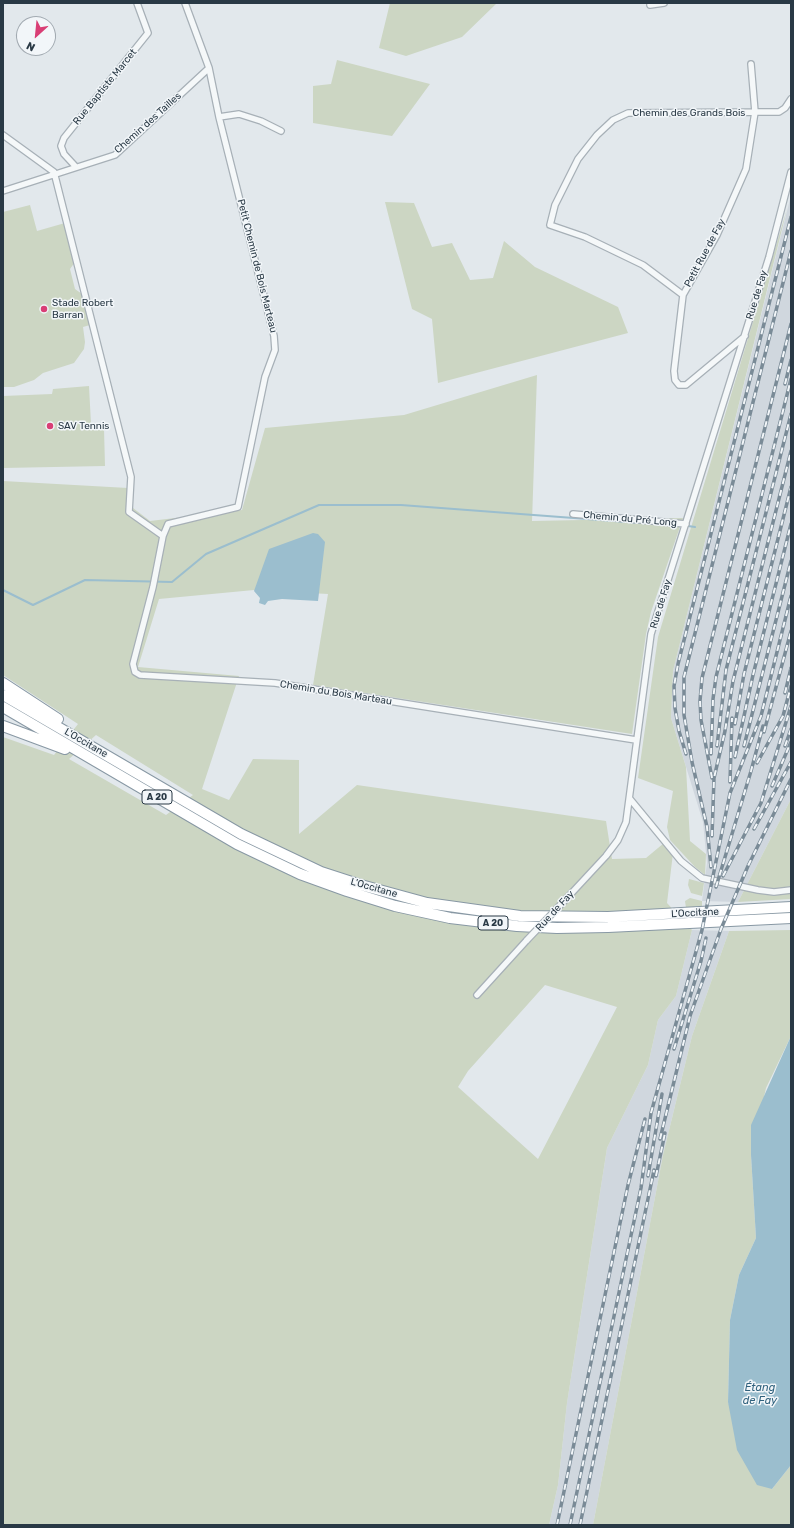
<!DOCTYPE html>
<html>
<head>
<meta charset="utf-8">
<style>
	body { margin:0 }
	#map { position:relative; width:794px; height:1528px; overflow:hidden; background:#e2e8ec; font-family:Rubik,sans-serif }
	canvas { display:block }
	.frame { position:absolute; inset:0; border:4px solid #293945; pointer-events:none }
	.north { position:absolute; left:16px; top:16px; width:40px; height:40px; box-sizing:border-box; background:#f2f6f9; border:1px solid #a2aab1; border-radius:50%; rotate:207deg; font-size:11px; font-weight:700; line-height:16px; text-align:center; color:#293945 }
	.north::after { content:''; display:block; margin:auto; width:14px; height:18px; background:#d93e75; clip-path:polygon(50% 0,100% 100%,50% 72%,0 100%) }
</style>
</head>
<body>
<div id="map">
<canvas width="794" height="1528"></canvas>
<div class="frame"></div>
<div class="north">N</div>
</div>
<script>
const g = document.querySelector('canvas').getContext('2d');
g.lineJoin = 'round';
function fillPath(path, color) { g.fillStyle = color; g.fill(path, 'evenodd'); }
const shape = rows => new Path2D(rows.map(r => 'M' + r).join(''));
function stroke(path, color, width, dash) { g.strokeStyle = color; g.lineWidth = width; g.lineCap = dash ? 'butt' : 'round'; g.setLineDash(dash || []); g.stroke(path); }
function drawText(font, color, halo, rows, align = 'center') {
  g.font = font + ' Rubik,sans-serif'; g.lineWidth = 3; g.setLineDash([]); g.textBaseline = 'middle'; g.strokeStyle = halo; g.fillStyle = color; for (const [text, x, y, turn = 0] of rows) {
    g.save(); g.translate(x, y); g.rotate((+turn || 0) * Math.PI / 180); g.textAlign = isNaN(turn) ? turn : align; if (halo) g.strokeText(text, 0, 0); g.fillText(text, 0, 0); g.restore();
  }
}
fillPath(shape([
	[791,195,791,799,738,902,702,901,707,863,703,822,671,718,673,671],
	[692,930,729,931,692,1036,663,1155,593,1525,549,1525,558,1485,567,1403,607,1148,648,1065,658,1020,676,996]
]), '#d0d7de');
fillPath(shape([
	[390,3,497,3,462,37,406,56,379,48],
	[337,60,430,84,392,136,313,123,313,86,331,84],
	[385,202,414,203,432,247,452,243,470,280,493,278,504,241,535,267,618,307,628,333,438,383,432,319,412,309],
	[30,205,37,231,65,223,75,262,70,269,75,289,82,294,90,325,83,327,85,342,84,349,74,363,43,373,34,380,14,387,3,387,3,212],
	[787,209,673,671,671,718,686,767,690,841,706,854,705,875,695,867,670,840,667,827,673,791,638,778,658,637],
	[537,375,532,521,683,518,651,612,646,634,632,734,313,685,328,594,254,590,159,599,138,667,239,676,202,789,229,800,253,759,299,760,299,834,357,785,606,821,612,859,646,858,664,843,673,853,667,903,692,930,676,996,658,1020,648,1065,607,1148,567,1403,558,1485,549,1525,3,1525,3,737,54,755,78,724,3,675,3,481,128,488,133,508,150,521,242,510,265,428,404,415],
	[96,735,193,795,166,815,69,759],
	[545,985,617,1007,538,1159,458,1087,468,1071],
	[89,386,91,424,104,429,105,466,3,468,3,396,52,394,53,389],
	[791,799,791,899,738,902],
	[689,879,704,883,702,896,691,893,688,885],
	[690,898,702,901,702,906,686,908,685,901],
	[791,930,791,1036,766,1088,751,1155,756,1238,739,1275,730,1320,728,1402,772,1489,791,1465,791,1525,593,1525,663,1155,692,1036,729,931]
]), '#ccd6c3');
fillPath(shape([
	[313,533,318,534,325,542,318,601,282,599,268,601,265,605,259,603,260,598,254,591,269,549],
	[791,1036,791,1465,772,1489,757,1485,737,1450,728,1402,730,1320,739,1275,756,1238,751,1155,751,1125]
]), '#9bbece');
stroke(shape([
	[688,526,695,527],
	[3,590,33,605,85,580,172,582,206,554,319,505,401,505,640,523]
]), '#9bbece', 2);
const minor = shape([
	[650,5,664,3],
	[209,68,219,117,274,336,275,350,265,377,238,507,168,524,163,536,153,587,133,664,135,672,140,675,275,683,636,740],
	[219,117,239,114,261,121,281,131],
	[3,135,54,172,131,477,129,512,163,536],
	[76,167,64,154,61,146,64,138,148,33,137,3],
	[3,191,115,155,209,68,185,3],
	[683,295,643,265,585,237,550,225,555,205,578,159,597,135,613,120,628,113,755,112,751,64],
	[745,336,686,385,679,385,675,380,674,371,683,295,717,235,746,169,755,112,779,112,785,108,791,99],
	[573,514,686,524],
	[630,799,681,861,702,878,758,890,774,892,791,890],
	[567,898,606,856,618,840,626,822,651,634,769,257,791,172],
	[477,995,527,940]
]);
const motorway = shape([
	[3,683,58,719],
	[3,695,241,834,321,872,361,885,427,903,520,916,608,917,791,907],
	[3,707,237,844,300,874,347,891,395,906,450,918,517,926,557,928,608,927,791,918],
	[3,726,65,749]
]);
stroke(minor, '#a7b0b7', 8);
stroke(motorway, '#8898a4', 12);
stroke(minor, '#f5f8f9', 5.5);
stroke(motorway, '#fff', 10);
const rail = shape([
	[785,384,791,360],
	[785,693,791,668],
	[735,724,744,674,791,487],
	[764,732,791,631],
	[717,746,726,670,791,414],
	[744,746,791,561],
	[785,746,791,729],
	[686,754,679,731,675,708,674,686,678,664,791,217],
	[711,754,713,699,716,677,791,379],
	[735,757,753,675,791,524],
	[757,763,783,716,791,686],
	[712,778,701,720,700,701,702,678,791,324],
	[730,782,732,718],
	[772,786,791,742],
	[754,829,791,762],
	[712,836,714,778,725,731,733,681,791,451],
	[711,867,707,827,692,762,684,715,684,677,791,251],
	[723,876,761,803,791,706],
	[716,887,751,771,763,726],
	[674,1049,701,961,706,938],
	[660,1139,690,1016,721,929,748,866,791,779],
	[648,1176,662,1094],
	[656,1176,665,1133],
	[557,1525,628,1185,645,1119],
	[570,1525,641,1188,651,1113,702,930,730,793,761,716,791,596],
	[580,1525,654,1170]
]);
stroke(rail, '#7a8b97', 3.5);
stroke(rail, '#f2f6f9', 2, [6]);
const minorBridge = shape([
	[527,940,567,898]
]);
stroke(minorBridge, '#a7b0b7', 8, []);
stroke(minorBridge, '#f5f8f9', 5.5);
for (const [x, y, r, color] of [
	[44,309,4,"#d93e75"],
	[50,426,4,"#d93e75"]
]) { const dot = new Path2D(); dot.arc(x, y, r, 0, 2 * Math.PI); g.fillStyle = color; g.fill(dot); stroke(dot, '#f2f6f9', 1.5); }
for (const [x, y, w] of [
	[157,797,30],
	[493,923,30]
]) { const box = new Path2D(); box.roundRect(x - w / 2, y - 7, w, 14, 3); g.fillStyle = '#f2f6f9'; g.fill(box); stroke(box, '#293945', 1); }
drawText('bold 9px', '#293945', null, [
	["A 20",157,797],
	["A 20",493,923]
]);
drawText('10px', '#293945', '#f2f6f9', [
	["Rue Baptiste Marcet",105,87,-51],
	["Chemin des Grands Bois",689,113],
	["Chemin des Tailles",148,123,-42],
	["Petit Rue de Fay",705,253,-62],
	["Petit Chemin de Bois Marteau",257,266,76],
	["Rue de Fay",757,295,-73],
	["Chemin du Pré Long",630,519,5],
	["Rue de Fay",661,604,-73],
	["Chemin du Bois Marteau",336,693,9],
	["L'Occitane",86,743,30],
	["L'Occitane",374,888,16],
	["Rue de Fay",555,911,-47],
	["L'Occitane",695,913,-3]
]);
drawText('10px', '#293945', '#f2f6f9', [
	["Stade Robert",52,303],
	["Barran",52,315],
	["SAV Tennis",58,426]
], 'left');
drawText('italic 11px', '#2f617d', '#f2f6f9', [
	["Étang",760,1388],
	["de Fay",760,1401]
]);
</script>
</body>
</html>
